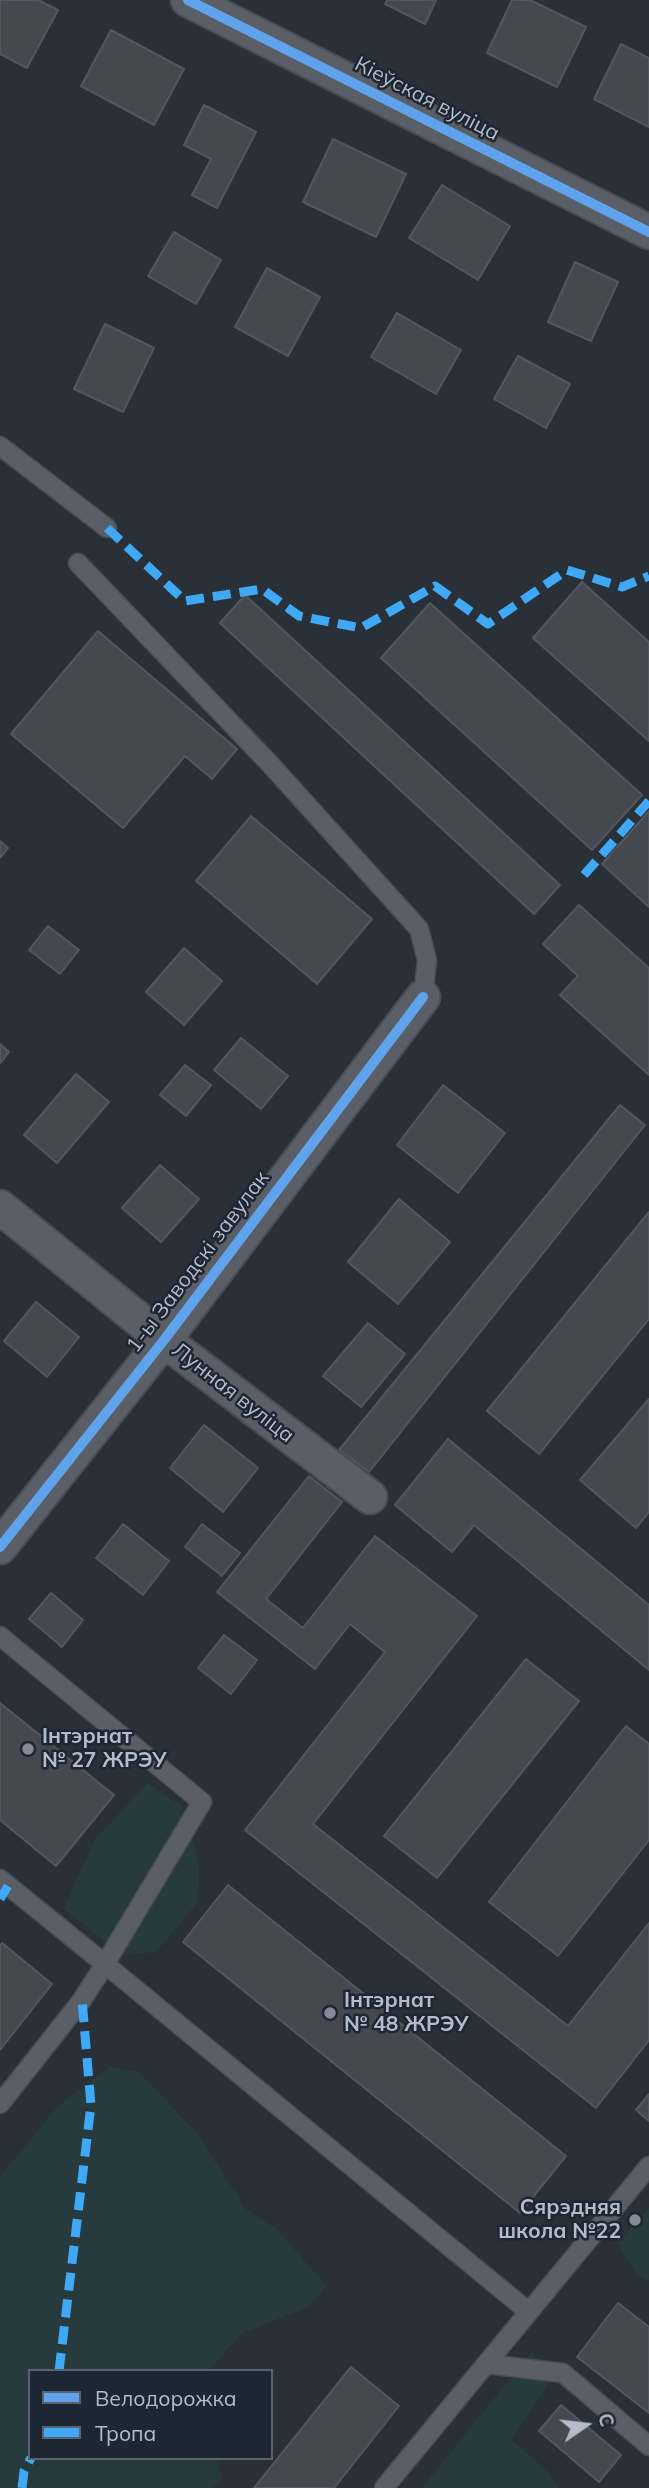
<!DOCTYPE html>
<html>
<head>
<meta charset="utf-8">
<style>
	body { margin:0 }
	#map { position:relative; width:649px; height:2488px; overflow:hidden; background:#2a3038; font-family:Mulish,sans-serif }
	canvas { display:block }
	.legend { position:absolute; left:28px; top:2369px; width:245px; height:91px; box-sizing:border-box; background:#1d2633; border:2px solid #59626f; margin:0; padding:9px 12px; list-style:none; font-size:21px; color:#b4bcc9 }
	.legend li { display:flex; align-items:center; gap:14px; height:35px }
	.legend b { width:35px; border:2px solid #59626f }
	.north { position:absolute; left:551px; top:2390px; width:70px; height:70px; -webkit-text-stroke:5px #1d2633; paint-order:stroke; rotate:76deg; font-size:19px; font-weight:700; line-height:28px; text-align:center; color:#b4bcc9 }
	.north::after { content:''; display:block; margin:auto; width:24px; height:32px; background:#b4bcc9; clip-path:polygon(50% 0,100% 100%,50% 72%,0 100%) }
</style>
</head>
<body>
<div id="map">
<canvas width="649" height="2488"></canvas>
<ul class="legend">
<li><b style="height:9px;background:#60a3ed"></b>Велодорожка</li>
<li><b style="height:9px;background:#3fa9f5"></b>Тропа</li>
</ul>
<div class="north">С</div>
</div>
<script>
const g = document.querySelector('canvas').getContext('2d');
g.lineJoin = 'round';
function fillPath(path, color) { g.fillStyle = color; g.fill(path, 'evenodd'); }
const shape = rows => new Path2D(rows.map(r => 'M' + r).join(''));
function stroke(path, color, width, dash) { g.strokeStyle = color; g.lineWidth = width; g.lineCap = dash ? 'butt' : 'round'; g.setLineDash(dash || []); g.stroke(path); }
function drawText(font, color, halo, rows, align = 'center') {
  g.font = font + ' Mulish,sans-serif'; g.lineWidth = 5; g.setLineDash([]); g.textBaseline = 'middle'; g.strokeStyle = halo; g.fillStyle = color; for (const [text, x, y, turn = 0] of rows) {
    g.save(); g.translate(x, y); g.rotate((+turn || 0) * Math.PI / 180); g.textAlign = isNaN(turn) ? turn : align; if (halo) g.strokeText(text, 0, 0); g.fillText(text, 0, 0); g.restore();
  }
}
fillPath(shape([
	[147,1783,182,1806,199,1863,198,1902,156,1952,122,1955,64,1909,94,1841],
	[110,2067,138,2071,195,2131,246,2209,278,2230,326,2286,310,2306,242,2333,208,2371,30,2371,30,2458,216,2458,222,2478,213,2488,0,2488,0,2177,58,2106],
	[649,2208,649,2281,635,2273,618,2242],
	[532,2351,553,2378,511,2439,548,2472,558,2488,422,2488]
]), '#273a3e');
const building = shape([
	[0,0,38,0,58,10,27,68,0,54,0,0],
	[387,0,436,0,425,24,385,4,387,0],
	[512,0,530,0,586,27,557,87,487,53,512,0],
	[111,30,184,69,154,125,81,86,111,30],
	[621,44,649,58,649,127,594,99,621,44],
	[204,105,256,132,217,208,192,195,211,159,184,145,204,105],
	[333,139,406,174,376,237,303,202,333,139],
	[442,185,510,226,478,280,409,238,442,185],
	[174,232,221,260,196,304,148,276,174,232],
	[575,262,618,282,591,341,548,322,575,262],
	[267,268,320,297,288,356,235,327,267,268],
	[397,313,461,350,436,394,371,357,397,313],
	[105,324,154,348,123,412,74,389,105,324],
	[518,356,570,384,546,428,494,399,518,356],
	[582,582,649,642,649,741,533,638,582,582],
	[245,595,560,885,534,914,220,623,245,595],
	[430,603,642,795,592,850,381,658,430,603],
	[98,631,237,749,212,779,185,756,123,828,11,734,98,631],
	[649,811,649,907,602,864,649,811],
	[251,816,372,919,317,984,196,881,251,816],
	[0,841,8,848,0,858,0,841],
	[579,905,649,968,649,1075,560,995,578,976,543,944,579,905],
	[48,926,79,950,60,974,29,950,48,926],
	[184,948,222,981,184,1025,146,992,184,948],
	[241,1038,288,1076,261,1109,214,1070,241,1038],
	[0,1044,9,1052,0,1063,0,1044],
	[185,1065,211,1085,186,1116,160,1095,185,1065],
	[76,1074,109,1102,57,1163,24,1135,76,1074],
	[443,1085,505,1133,458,1193,397,1145,443,1085],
	[620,1105,645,1125,369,1472,339,1450,620,1105],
	[160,1165,199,1199,161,1242,122,1208,160,1165],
	[399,1199,450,1242,398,1304,348,1262,399,1199],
	[649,1212,649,1319,539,1454,487,1411,649,1212],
	[36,1302,79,1337,47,1377,4,1341,36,1302],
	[368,1323,405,1354,361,1407,323,1376,368,1323],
	[649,1399,649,1512,636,1528,580,1480,649,1399],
	[204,1425,258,1468,223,1512,170,1468,204,1425],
	[448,1439,649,1605,649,1670,474,1525,452,1552,395,1505,448,1439],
	[309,1476,342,1502,266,1599,303,1628,375,1536,477,1616,313,1824,568,2026,649,1923,649,2040,596,2108,245,1830,385,1652,350,1624,315,1669,217,1592,309,1476],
	[123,1524,169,1561,143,1595,96,1558,123,1524],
	[202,1524,240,1553,222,1576,185,1547,202,1524],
	[51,1593,83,1620,62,1647,29,1619,51,1593],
	[224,1635,257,1660,231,1694,198,1668,224,1635],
	[526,1659,579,1701,437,1878,384,1836,526,1659],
	[0,1703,114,1795,56,1866,0,1820,0,1703],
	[626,1726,649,1744,649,1840,558,1956,489,1902,626,1726],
	[228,1885,566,2156,520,2213,183,1942,228,1885],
	[2,1943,52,1984,0,2050,0,1946,2,1943],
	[649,2094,649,2121,636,2110,649,2094],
	[618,2303,649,2327,649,2413,577,2357,618,2303],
	[351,2367,399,2406,334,2488,254,2488,351,2367],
	[561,2405,621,2455,599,2482,539,2431,561,2405]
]);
fillPath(building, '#444950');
stroke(building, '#52575f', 2);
const lane = shape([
	[0,446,107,528],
	[78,563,270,764,419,929,427,960,423,997],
	[0,1636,202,1802,105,1964,529,2312],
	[0,1879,105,1964,82,2000,0,2104],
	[486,2364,563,2373,649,2446],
	[384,2488,649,2166]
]);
const street = shape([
	[188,0,649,232],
	[0,1207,164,1340,370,1497],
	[0,1547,164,1340,423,997]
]);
stroke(lane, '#484c53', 21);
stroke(street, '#484c53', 37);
stroke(lane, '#5a5e66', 18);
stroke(street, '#5a5e66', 33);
stroke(shape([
	[107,528,185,601,262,589,299,616,361,628,435,586,488,624,567,570,622,587,649,576],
	[584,875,649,801],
	[0,1899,8,1886],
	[59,2371,91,2105,82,2000],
	[22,2488,24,2471,31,2458]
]), '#3fa9f5', 9, [18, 9]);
stroke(shape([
	[188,0,649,232],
	[0,1547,164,1340,423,997]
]), '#60a3ed', 10);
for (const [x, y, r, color] of [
	[28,1749,7,"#848b96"],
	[330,2013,7,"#848b96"],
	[635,2220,7,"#848b96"]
]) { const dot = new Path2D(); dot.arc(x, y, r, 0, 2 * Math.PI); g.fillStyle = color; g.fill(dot); stroke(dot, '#1d2633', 2.5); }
drawText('21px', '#b4bcc9', '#1d2633', [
	["Кіеўская вуліца",427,99,27],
	["1-ы Заводскі завулак",198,1262,-53],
	["Лунная вуліца",233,1393,38]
]);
drawText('bold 21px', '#b4bcc9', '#1d2633', [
	["Інтэрнат",42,1737],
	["№ 27 ЖРЭУ",42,1761],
	["Інтэрнат",344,2001],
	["№ 48 ЖРЭУ",344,2025],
	["Сярэдняя",621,2208,"right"],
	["школа №22",621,2232,"right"]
], 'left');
</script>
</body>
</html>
